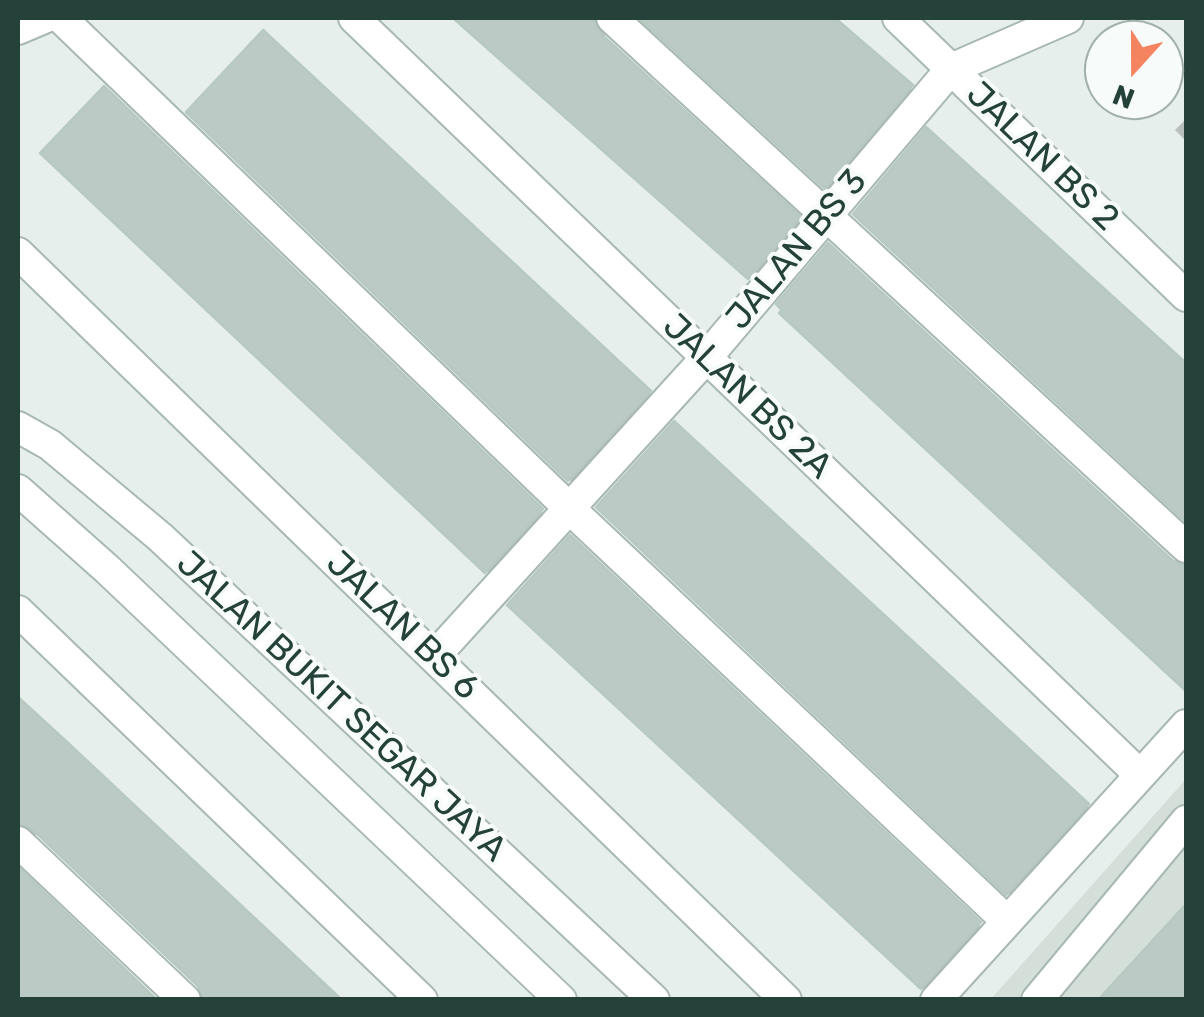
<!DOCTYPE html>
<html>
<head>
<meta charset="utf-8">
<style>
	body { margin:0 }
	#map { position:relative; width:1204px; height:1017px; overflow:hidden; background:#e6efeb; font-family:Rubik,sans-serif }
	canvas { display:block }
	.frame { position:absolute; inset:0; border:20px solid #24423a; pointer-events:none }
	.north { position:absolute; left:1084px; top:20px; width:100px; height:100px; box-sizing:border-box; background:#f7fbf9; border:2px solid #a3b1ad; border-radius:50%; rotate:201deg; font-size:28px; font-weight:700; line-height:40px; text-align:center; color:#24423a }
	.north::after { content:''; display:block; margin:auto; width:35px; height:45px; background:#f4845f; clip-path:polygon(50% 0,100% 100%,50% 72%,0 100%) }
</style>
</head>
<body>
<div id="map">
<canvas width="1204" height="1017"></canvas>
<div class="frame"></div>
<div class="north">N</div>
</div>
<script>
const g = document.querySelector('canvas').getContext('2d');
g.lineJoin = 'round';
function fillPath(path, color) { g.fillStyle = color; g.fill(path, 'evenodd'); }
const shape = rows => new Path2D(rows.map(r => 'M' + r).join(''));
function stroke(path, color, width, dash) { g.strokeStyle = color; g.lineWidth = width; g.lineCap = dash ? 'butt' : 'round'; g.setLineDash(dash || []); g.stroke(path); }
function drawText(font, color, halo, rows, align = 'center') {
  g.font = font + ' Rubik,sans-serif'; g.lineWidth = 8; g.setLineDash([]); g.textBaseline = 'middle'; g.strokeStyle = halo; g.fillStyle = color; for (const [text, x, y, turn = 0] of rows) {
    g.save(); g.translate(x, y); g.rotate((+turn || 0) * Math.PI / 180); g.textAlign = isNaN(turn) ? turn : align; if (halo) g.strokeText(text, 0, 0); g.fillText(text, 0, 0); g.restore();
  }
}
fillPath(shape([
	[1186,779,1186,999,991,999]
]), '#d4dfda');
fillPath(shape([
	[456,18,610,18,605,26,605,37,610,45,811,231,762,290],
	[642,18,831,18,923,99,838,199],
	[104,89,553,523,499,583,44,153],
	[189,112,649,393,661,405,582,492],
	[1186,119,1186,141,1175,130],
	[926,131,1186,366,1186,520,868,226],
	[795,325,1172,563,1180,567,1186,568,1186,689],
	[599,507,1087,806,1099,818,1020,905],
	[570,539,991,936,935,999,522,617],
	[18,699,339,1000,201,986,46,840,38,835,27,835,18,841],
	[18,871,154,1000,31,1000,18,986]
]), '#0003');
const building = shape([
	[453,18,594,18,595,24,599,32,801,217,748,279,453,18],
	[639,18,835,18,913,85,825,189,639,18],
	[263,30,651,391,568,481,186,112,263,30],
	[104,86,543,509,485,573,40,153,104,86],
	[926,127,1186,363,1186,522,853,214,926,127],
	[828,243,1173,561,1186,565,1186,691,779,313,782,310,776,304,828,243],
	[674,421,1089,804,1006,895,596,507,674,421],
	[570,535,981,922,921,989,507,605,570,535],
	[18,697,67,742,342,1000,203,1000,198,986,31,828,18,824,18,697],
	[18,867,157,1000,18,1000,18,867],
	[1186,904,1186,1000,1098,1000,1186,904]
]);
fillPath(building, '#bbcac4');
stroke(building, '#b8c9c2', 2.5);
const minor = shape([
	[61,18,570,509,1007,921],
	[354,18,1140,775],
	[612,18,1186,547],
	[898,18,1186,296],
	[18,29,44,18],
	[18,253,786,1000],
	[18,427,50,445,160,537,654,1000],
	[18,490,107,569,561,1000],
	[18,611,422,1000],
	[434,657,706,358,951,69,1068,18],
	[18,842,185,1000],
	[936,1000,1186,725],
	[1037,1000,1186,821]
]);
stroke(minor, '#a8b8b2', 34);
stroke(minor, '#fff', 30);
drawText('35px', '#24423a', '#f7fbf9', [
	["JALAN BS 2",1042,157,44],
	["JALAN BS 3",797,250,-50],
	["JALAN BS 2A",747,397,44],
	["JALAN BS 6",402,626,44],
	["JALAN BUKIT SEGAR JAYA",341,707,43]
]);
</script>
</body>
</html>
